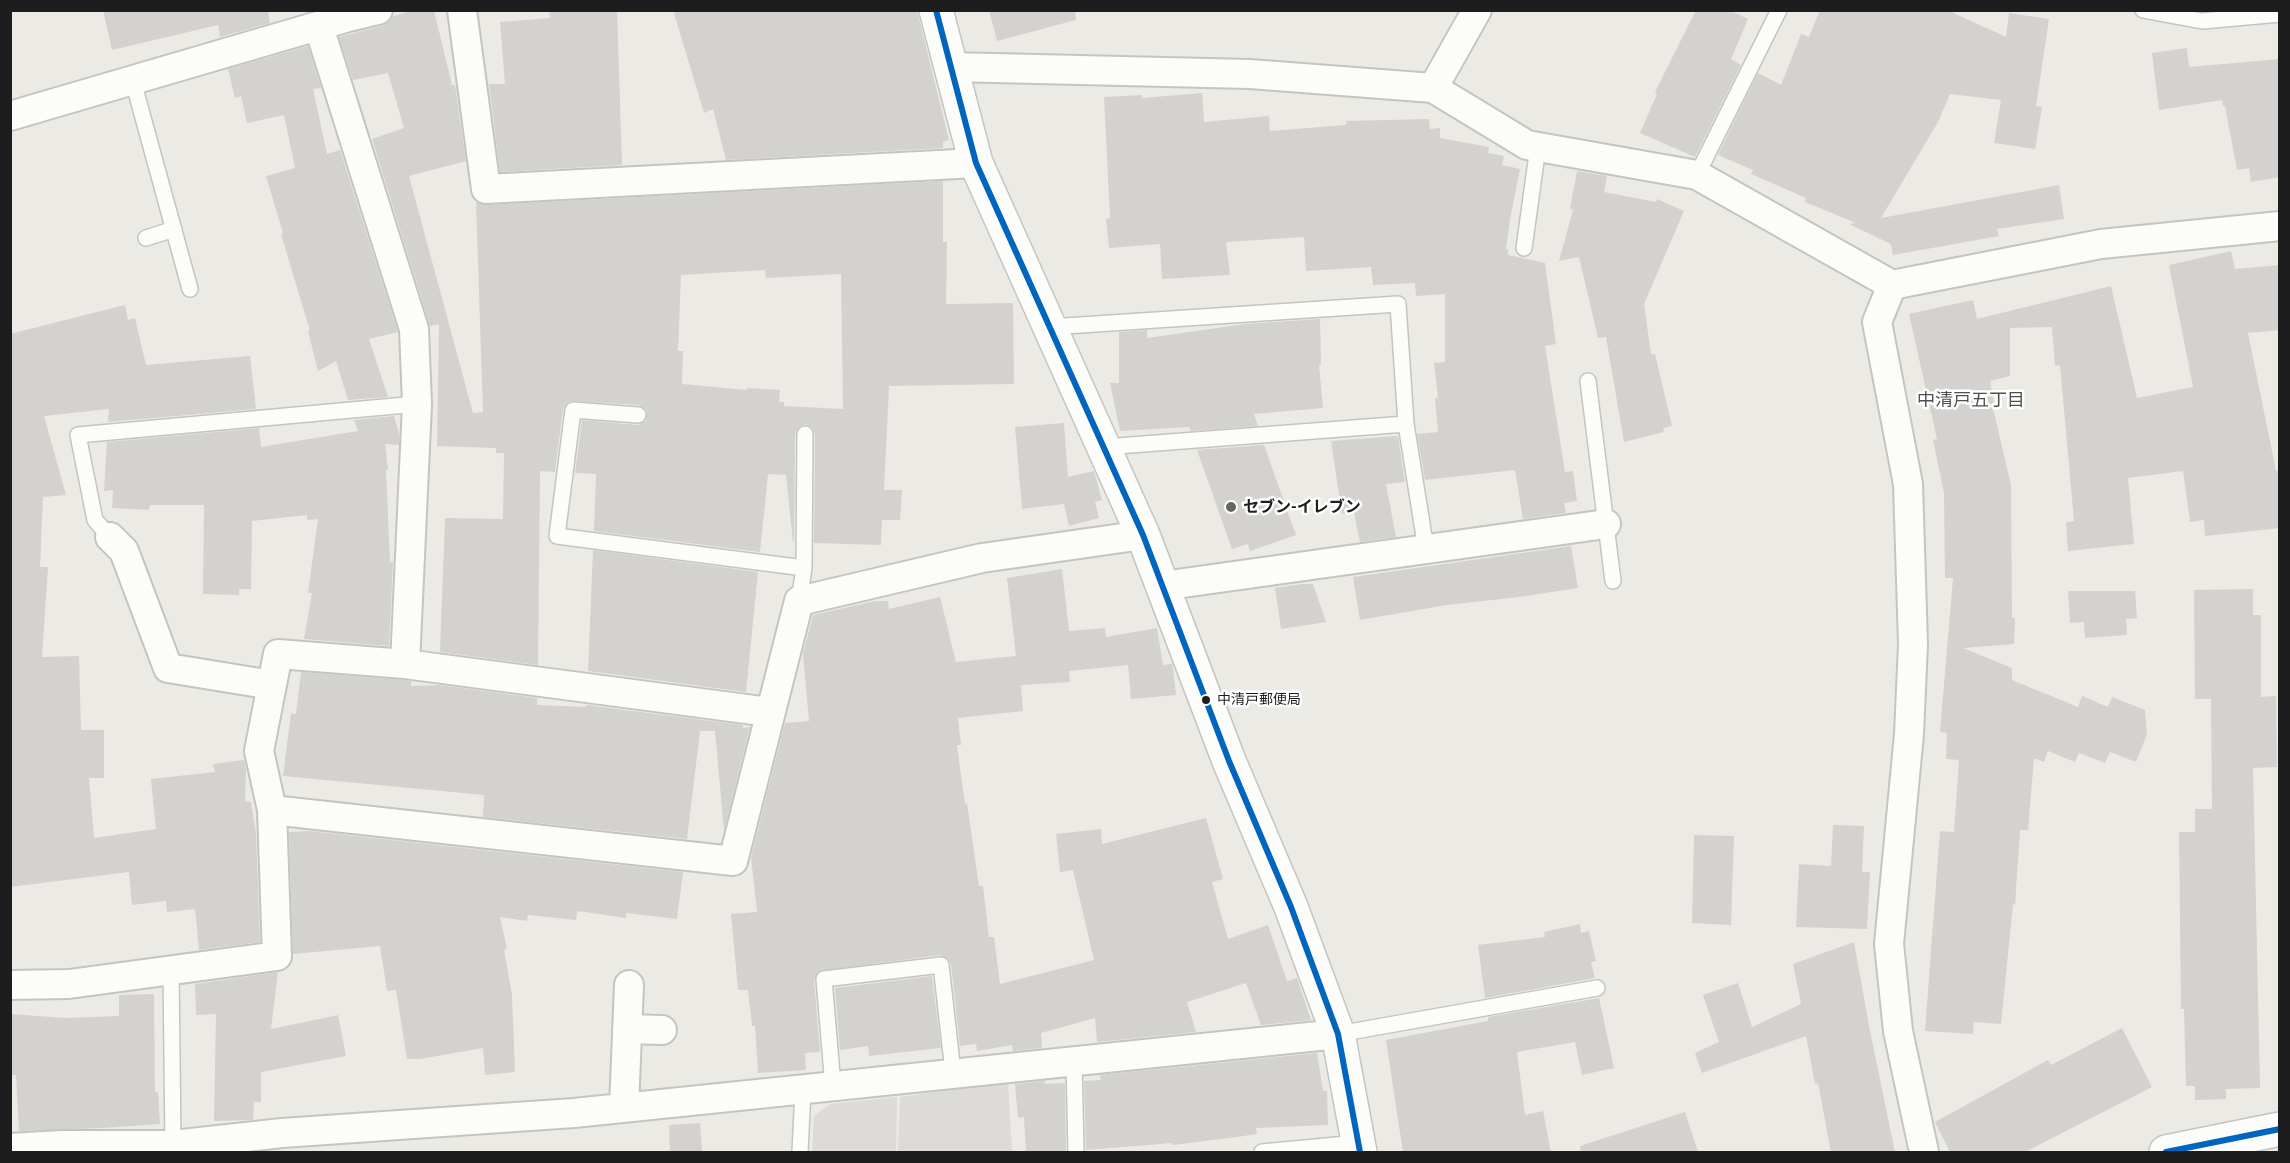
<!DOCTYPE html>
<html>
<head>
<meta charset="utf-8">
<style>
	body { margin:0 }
	#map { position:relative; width:2290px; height:1163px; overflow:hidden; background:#eceae5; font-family:"PT Sans",sans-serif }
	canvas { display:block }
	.frame { position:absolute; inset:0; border:12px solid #1d1d1d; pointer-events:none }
</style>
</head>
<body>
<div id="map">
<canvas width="2290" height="1163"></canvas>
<div class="frame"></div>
</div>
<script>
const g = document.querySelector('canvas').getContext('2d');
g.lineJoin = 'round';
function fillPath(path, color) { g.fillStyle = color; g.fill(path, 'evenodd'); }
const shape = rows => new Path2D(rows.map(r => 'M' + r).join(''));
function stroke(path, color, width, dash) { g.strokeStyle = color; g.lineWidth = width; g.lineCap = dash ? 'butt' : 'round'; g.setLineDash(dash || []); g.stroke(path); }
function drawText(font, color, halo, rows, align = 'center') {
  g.font = font + ' "PT Sans","Noto Sans JP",sans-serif'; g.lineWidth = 5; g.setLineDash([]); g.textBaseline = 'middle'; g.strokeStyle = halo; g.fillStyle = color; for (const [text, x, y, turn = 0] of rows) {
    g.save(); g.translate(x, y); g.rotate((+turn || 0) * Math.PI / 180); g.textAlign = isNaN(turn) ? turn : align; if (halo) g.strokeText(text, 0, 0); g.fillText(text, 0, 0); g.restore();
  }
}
fillPath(shape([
	[1008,1081,1012,1152,898,1152,900,1097],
	[897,1097,896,1152,812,1152,814,1116,830,1104]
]), '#dcdbd9');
fillPath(shape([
	[103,10,268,10,270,23,220,37,218,25,112,50],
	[415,10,434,10,452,85,455,85,466,161,409,176,473,413,483,412,476,202,487,205,943,181,943,242,947,242,946,304,1013,303,1014,384,889,386,884,490,902,490,900,520,882,520,881,545,814,543,815,434,813,429,806,424,800,426,795,434,794,542,793,542,786,475,768,474,760,552,594,531,596,474,575,473,582,420,638,425,646,421,647,411,639,405,569,401,563,409,555,472,540,471,538,665,440,652,445,518,503,519,504,453,496,453,496,448,437,446,439,324,430,326,372,139,404,128,388,73,353,80,339,37,382,26,389,22,393,16],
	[765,270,766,278,841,274,843,409,784,406,784,402,779,402,780,390,747,388,747,390,682,384,683,351,678,351,681,275],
	[549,10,617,10,622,165,500,172,489,84,505,84,500,22,550,18],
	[673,10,917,10,949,140,943,142,943,148,726,160,713,109,704,113],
	[989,10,1075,10,1076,20,997,41],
	[1696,10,1729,10,1748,19,1731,59,1741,65,1695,157,1640,133,1657,94,1655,92],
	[1820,10,1947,10,2006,37,2009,13,2049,19,2036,106,2042,107,2035,149,1994,143,2001,100,1950,94,1938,122,1881,218,2059,185,2064,219,1997,229,1999,236,1893,255,1891,244,1849,224,1856,223,1805,202,1806,198,1751,174,1753,170,1718,155,1758,73,1781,85,1801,34,1809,37],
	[308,46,321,88,313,89,327,154,340,150,398,332,369,339,388,397,348,400,336,361,318,371,308,331,310,331,281,234,283,233,266,176,295,168,284,115,247,123,241,96,235,98,228,69],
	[2187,48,2189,67,2280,59,2280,177,2251,182,2249,168,2237,170,2225,106,2223,106,2222,100,2159,110,2152,53],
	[1202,93,1204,122,1269,116,1270,131,1346,125,1346,121,1429,119,1430,129,1440,128,1440,138,1489,147,1488,153,1504,156,1502,165,1520,169,1510,220,1506,249,1508,249,1508,255,1545,263,1556,344,1545,346,1565,472,1573,471,1577,501,1564,503,1566,513,1523,519,1515,470,1425,480,1417,434,1438,432,1435,398,1438,398,1434,363,1445,362,1445,294,1416,296,1415,283,1373,285,1371,267,1306,271,1304,237,1226,242,1230,275,1162,279,1160,244,1109,248,1106,219,1110,218,1104,97,1142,95,1142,98],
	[1577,171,1607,176,1604,192,1656,202,1657,199,1684,211,1644,304,1651,354,1655,354,1672,426,1663,428,1664,432,1624,442,1606,337,1598,338,1579,257,1559,261,1573,210,1570,209],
	[2231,251,2235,269,2280,265,2280,330,2248,333,2276,471,2280,471,2280,528,2205,536,2204,520,2190,522,2183,471,2128,478,2134,544,2068,551,2066,522,2074,521,2060,365,2055,366,2052,327,2010,328,2010,376,1990,381,1994,404,1992,404,2011,485,2012,618,2015,618,2014,644,1963,648,2012,668,2012,680,2078,707,2082,696,2108,707,2112,697,2145,710,2147,734,2136,762,2110,752,2105,763,2079,753,2075,762,2048,751,2044,762,2034,758,2028,830,2020,830,2015,905,2013,904,2001,1024,1974,1022,1973,1034,1925,1031,1940,831,1954,832,1959,760,1946,759,1947,733,1940,732,1953,578,1945,578,1944,493,1933,440,1937,439,1909,314,1973,300,1977,319,2111,286,2137,398,2193,387,2169,265],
	[125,305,128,320,135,318,146,365,250,356,256,409,108,422,109,409,44,416,66,495,43,497,40,567,48,567,42,657,79,656,81,730,104,730,104,778,89,778,94,838,156,829,151,779,215,772,213,764,244,760,246,769,245,801,251,802,256,833,260,942,199,950,195,909,167,912,166,901,132,905,129,872,10,887,10,334],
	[1320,319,1321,365,1319,365,1323,408,1254,414,1258,426,1191,431,1189,427,1120,431,1110,383,1119,383,1119,332,1147,330,1147,338,1245,324],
	[394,416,399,434,399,445,385,444,388,470,386,470,390,562,393,562,389,646,304,639,312,593,308,593,318,519,307,520,307,515,252,521,251,589,239,589,239,595,203,594,204,505,150,505,149,510,112,508,113,490,104,491,107,442,259,428,261,447,358,431,354,420],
	[1064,423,1068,477,1094,471,1102,500,1095,502,1099,518,1069,526,1064,504,1022,509,1015,427],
	[1398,436,1405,482,1386,484,1396,537,1360,542,1354,512,1342,514,1331,441],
	[1264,445,1296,535,1250,551,1248,544,1232,549,1197,450],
	[1571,546,1578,588,1519,597,1447,605,1360,620,1353,577],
	[593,550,758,572,746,692,588,671],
	[1062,569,1069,631,1105,628,1106,637,1157,628,1163,665,1172,664,1173,668,1176,695,1131,699,1128,665,1069,671,1070,682,1021,685,1023,711,958,718,961,745,957,745,965,804,967,803,979,886,983,886,989,937,994,937,1000,984,1094,960,1073,870,1060,872,1056,834,1101,829,1102,844,1206,818,1223,879,1212,882,1228,939,1268,925,1287,981,1297,978,1311,1020,1261,1025,1246,983,1187,1002,1196,1032,1097,1042,1095,1018,1041,1033,1042,1048,1013,1051,1012,1045,977,1051,976,1044,960,1046,951,964,948,959,940,955,819,971,814,980,820,1052,805,1053,806,1070,758,1073,755,1026,752,1026,748,990,738,990,731,914,757,912,751,857,785,723,809,721,803,654,813,615,875,601,888,601,889,609,940,597,956,662,1016,656,1007,578],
	[1302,584,1313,584,1326,622,1281,629,1275,588],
	[2253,589,2253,615,2261,615,2261,697,2276,696,2277,767,2253,768,2260,1088,2226,1089,2226,1099,2195,1100,2195,1086,2186,1086,2184,1009,2181,1009,2179,832,2195,832,2195,809,2212,809,2211,699,2195,699,2194,590],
	[2068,591,2135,591,2137,618,2126,619,2127,635,2085,638,2084,622,2070,623],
	[301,672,403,680,411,681,411,686,439,685,537,698,537,705,586,707,586,705,743,725,743,728,750,727,724,831,715,731,700,731,687,839,483,817,484,795,283,776,291,713,296,714],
	[1833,825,1864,826,1862,872,1870,872,1867,929,1796,927,1799,864,1831,866],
	[309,831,683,872,677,919,626,913,626,918,577,911,576,920,528,915,527,921,500,917,507,949,504,950,512,995,515,1072,485,1075,483,1048,420,1059,407,1059,396,990,387,991,380,946,293,954,289,832],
	[1694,835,1734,836,1731,925,1692,923],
	[1580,924,1581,933,1589,931,1596,961,1591,962,1595,978,1485,998,1478,945,1545,937,1544,932],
	[1854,942,1869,1026,1895,1152,1831,1152,1818,1083,1815,1084,1806,1036,1702,1073,1695,1053,1719,1042,1703,995,1738,983,1752,1027,1801,1004,1793,964],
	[278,972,271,1029,338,1015,346,1056,261,1072,261,1102,254,1102,253,1120,214,1121,216,1014,196,1015,195,984],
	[932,976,941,1048,869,1056,868,1046,840,1050,835,988],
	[154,994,155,1092,158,1092,160,1124,103,1128,19,1131,16,1075,10,1075,10,1014,65,1018,119,1016,119,995],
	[1599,998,1614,1068,1582,1075,1575,1042,1517,1052,1525,1115,1543,1111,1551,1152,1403,1152,1386,1040,1488,1021,1488,1017],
	[2122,1028,2152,1087,2025,1152,1950,1152,1935,1122,2048,1060,2051,1065],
	[1317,1053,1323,1091,1327,1091,1328,1125,1256,1128,1257,1134,1237,1137,1173,1145,1172,1143,1086,1150,1084,1081,1101,1080,1100,1075],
	[1045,1081,1045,1084,1065,1083,1066,1152,1026,1152,1024,1117,1018,1118,1015,1084],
	[1685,1112,1698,1152,1581,1152,1580,1146],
	[700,1123,702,1152,670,1152,669,1125]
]), '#d4d2ce');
const service = shape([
	[2143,10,2202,21,2280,14],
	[133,81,190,289],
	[1697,175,1779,10],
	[146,238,174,229],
	[1524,248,1538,147],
	[1050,327,1398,304,1406,424,1426,549],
	[1588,381,1613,581],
	[638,415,573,410,557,536,804,568],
	[1104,447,1406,424],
	[110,537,95,520,78,435,417,404],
	[799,601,804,568,805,434],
	[171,970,173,1145],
	[1338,1034,1597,988],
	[1074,1060,1076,1152],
	[833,1086,824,979,941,965,953,1072],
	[800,1152,803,1089],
	[1262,1152,1358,1143]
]);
const minor = shape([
	[462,10,486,189,976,163],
	[319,27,414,329,417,404,405,664],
	[951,67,1250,74,1433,88,1527,145,1697,175,1892,285],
	[1433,88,1477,10],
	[10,116,345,18,378,10],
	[110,537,124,551,168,668,272,685],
	[1162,586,1606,524],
	[272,810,259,751,278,654,405,664,769,712],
	[10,985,69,984,277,956,272,810,733,861,799,601,982,558,1143,535],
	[627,1029,662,1030],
	[624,1108,629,985],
	[10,1148,62,1145,173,1145,282,1133,574,1113,1338,1034],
	[1924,1152,1898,1031,1889,944,1909,734,1913,644,1908,484,1877,322,1892,285,2101,244,2280,226]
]);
const tertiary = shape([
	[936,10,976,163,1143,535,1229,761,1291,907,1338,1034,1360,1152],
	[2166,1152,2280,1129]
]);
stroke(service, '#c4c4c1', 18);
stroke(minor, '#c4c4c1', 32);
stroke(tertiary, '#c4c4c1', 36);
stroke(service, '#fcfcfb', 15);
stroke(minor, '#fcfcfb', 28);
stroke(tertiary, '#fcfcfb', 33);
stroke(shape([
	[936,10,976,163,1143,535,1229,761,1291,907,1338,1034,1360,1152],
	[2166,1152,2280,1129]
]), '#0065bd', 6);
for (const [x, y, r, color] of [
	[1231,507,6,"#656563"],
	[1206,700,5,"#1d1d1d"]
]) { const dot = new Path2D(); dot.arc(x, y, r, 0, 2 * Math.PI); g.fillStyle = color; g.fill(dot); stroke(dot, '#fff', 2); }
drawText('14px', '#1d1d1d', '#fff', [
	["中清戸郵便局",1217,700]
], 'left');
drawText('bold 16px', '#1d1d1d', '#fff', [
	["セブン-イレブン",1243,507]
], 'left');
drawText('18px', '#505050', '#fff', [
	["中清戸五丁目",1971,401]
]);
</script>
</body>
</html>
